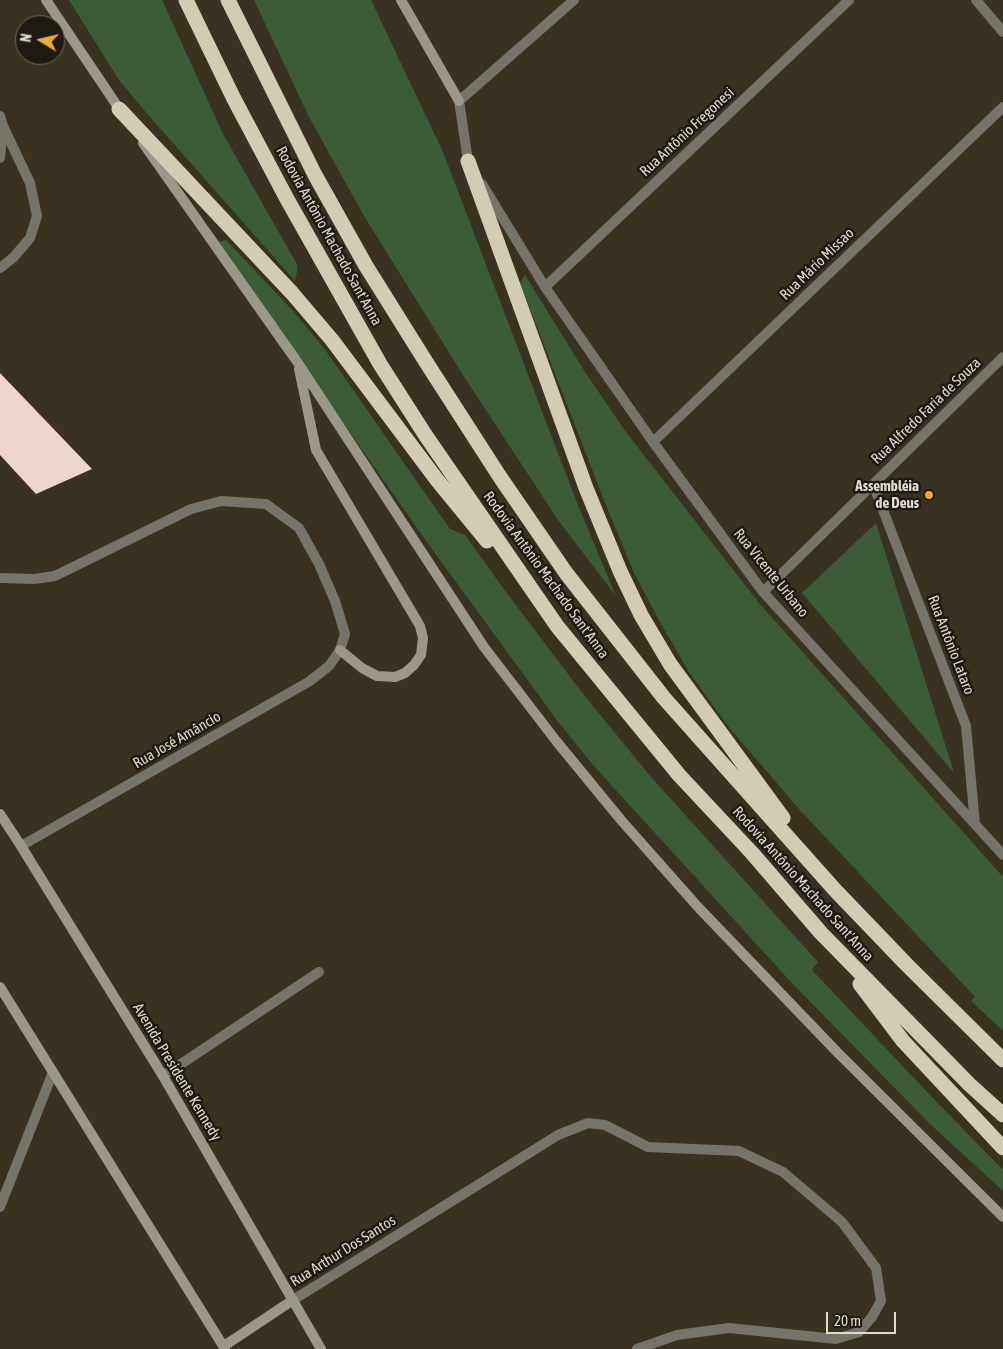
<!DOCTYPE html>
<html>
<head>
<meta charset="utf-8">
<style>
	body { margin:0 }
	#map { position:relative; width:1003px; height:1349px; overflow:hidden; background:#3a3220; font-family:"Asap Condensed",sans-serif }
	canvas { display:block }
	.north { position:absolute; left:15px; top:15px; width:50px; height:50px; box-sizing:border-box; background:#1e1a12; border:1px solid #6b675e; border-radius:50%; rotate:279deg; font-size:14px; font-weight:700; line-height:20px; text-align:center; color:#dfdacf }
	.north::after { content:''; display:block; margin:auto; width:18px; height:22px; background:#efa73e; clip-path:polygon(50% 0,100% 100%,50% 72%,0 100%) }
	.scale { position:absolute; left:826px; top:1312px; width:70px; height:22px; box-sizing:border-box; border:2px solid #dfdacf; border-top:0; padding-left:6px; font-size:15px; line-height:18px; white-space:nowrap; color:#dfdacf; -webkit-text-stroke:4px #1e1a12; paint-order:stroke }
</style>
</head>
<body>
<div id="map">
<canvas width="1003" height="1349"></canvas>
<div class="north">N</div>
<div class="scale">20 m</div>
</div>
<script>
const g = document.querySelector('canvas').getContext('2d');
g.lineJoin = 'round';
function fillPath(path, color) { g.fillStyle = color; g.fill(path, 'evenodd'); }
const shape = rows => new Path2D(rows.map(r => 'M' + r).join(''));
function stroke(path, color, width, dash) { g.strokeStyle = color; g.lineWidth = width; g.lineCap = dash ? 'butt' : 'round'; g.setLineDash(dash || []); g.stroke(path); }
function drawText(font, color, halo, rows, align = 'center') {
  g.font = font + ' "Asap Condensed",sans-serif'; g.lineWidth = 5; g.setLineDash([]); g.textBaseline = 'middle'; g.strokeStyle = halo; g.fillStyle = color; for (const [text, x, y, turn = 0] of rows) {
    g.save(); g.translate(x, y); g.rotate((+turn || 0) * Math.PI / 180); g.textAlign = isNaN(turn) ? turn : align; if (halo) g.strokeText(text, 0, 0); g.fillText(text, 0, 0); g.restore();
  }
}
fillPath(shape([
	[69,0,162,0,223,134,298,266,295,281,143,109,119,80],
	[254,0,371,0,443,152,577,503,616,596,558,520,463,375,364,216,309,117],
	[226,240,295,313,326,351,450,529,465,535,506,592,584,695,651,777,818,962,812,970,930,1095,1003,1170,1003,1191,928,1122,790,981,593,765,559,723,429,545,309,374,219,242],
	[525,275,585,372,626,432,759,603,1003,877,1003,1031,971,1001,975,997,799,809,727,725,689,672,661,624,634,573,605,503,520,283],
	[876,523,954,773,802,593]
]), '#3c5c38');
fillPath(shape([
	[0,373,92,469,36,494,0,455]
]), '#efd6cb');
stroke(shape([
	[0,116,3,126,0,158],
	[0,268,14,257,30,238,37,216,30,183,3,126],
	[0,578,34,579,55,576,191,509,221,501,266,504,299,528,319,564,335,601,345,634,340,650,329,666,310,681,21,846]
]), '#76736a', 10);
stroke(shape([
	[976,0,1003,32],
	[471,166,468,161,459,101,574,0],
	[482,184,545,287,653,442,763,592,1003,855],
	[545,287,849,0],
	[653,442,1003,107],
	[873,484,966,726,975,824],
	[763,592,1003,357],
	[163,1076,319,972],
	[0,1207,53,1072],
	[293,1300,558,1135,588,1123,605,1125,648,1147,739,1151,783,1172,842,1222,876,1268,881,1301,872,1317,859,1332,836,1339,729,1328,677,1335,637,1349]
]), '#76736a', 10);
stroke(shape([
	[46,0,122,113],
	[401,0,459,101],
	[143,143,298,363,484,647,557,742,621,820,698,907,837,1052,1003,1217],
	[299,369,316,450,420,626,423,638,421,655,414,665,405,673,395,677,377,676,362,668,340,650],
	[0,814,21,846,163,1076,321,1349],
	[0,987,225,1349],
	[224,1346,293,1300]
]), '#9b9789', 10);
stroke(shape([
	[186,0,234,99,287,199,380,364,426,436,557,626,679,775,752,853,821,933,969,1084,1003,1115],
	[228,0,315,175,366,266,426,362,500,477,566,573,664,698,835,890,907,965,1003,1060],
	[119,109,292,293,332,340,437,480,487,541],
	[468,161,586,488,620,571,641,615,670,664,783,818],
	[860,984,903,1041,1003,1148]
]), '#d2ccb5', 15);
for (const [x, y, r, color] of [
	[929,495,5,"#efa73e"]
]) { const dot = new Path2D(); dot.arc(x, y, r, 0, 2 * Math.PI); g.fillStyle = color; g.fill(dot); stroke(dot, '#1e1a12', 2); }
drawText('15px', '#dfdacf', '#1e1a12', [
	["Rua Antônio Fregonesi",687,132,-43],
	["Rodovia Antônio Machado Sant'Anna",329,236,61],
	["Rua Mário Missao",817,264,-44],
	["Rua Alfredo Faria de Souza",926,411,-44],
	["Rua Vicente Urbano",771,573,51],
	["Rodovia Antônio Machado Sant'Anna",546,575,54],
	["Rua Antônio Lataro",951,645,69],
	["Rua José Amâncio",177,740,-30],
	["Rodovia Antônio Machado Sant'Anna",803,884,48],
	["Avenida Presidente Kennedy",177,1072,59],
	["Rua Arthur Dos Santos",343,1251,-32]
]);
drawText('bold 15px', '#dfdacf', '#1e1a12', [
	["Assembléia",919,486],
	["de Deus",919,503]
], 'right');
</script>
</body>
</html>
